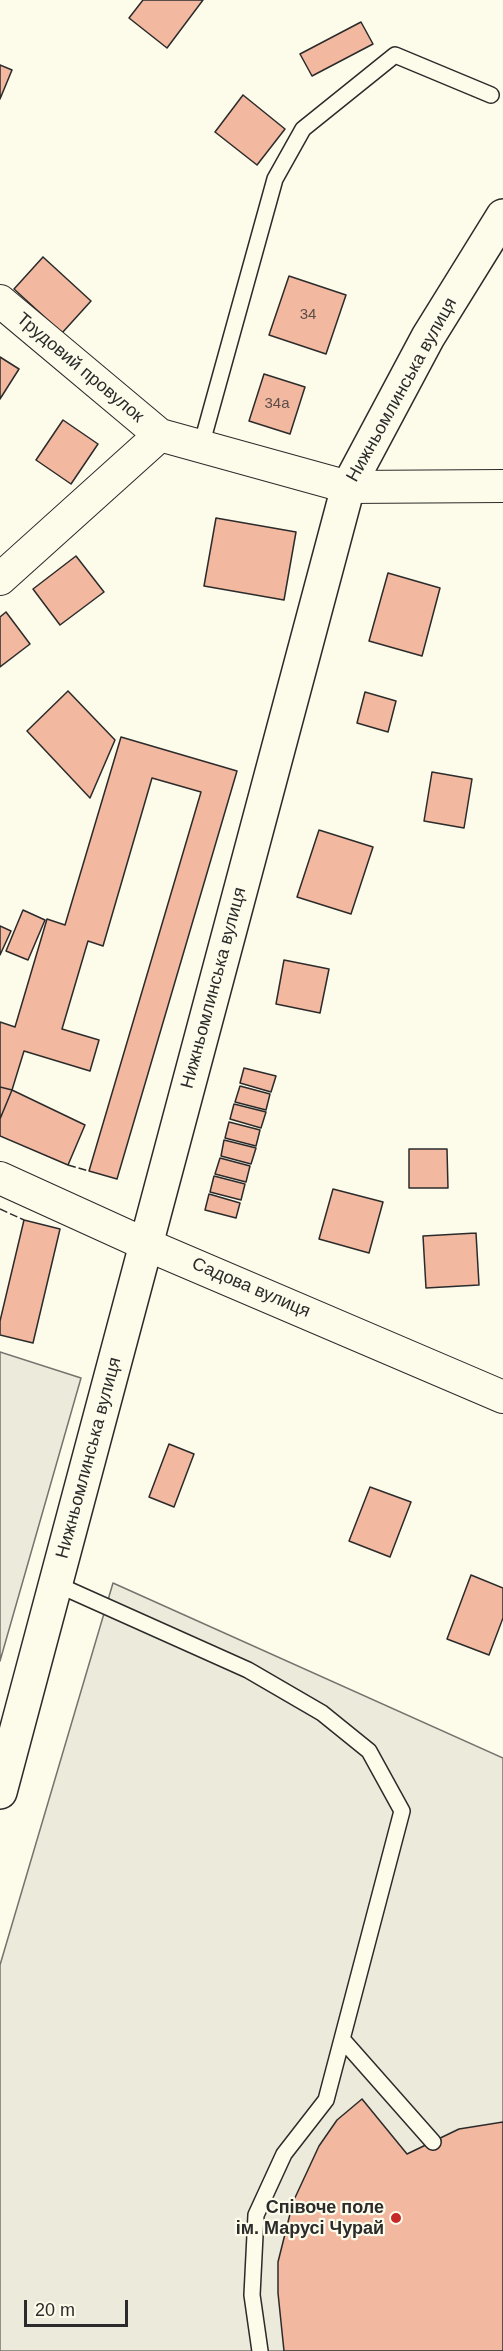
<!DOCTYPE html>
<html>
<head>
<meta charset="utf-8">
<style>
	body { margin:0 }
	#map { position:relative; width:503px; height:2351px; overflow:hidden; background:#fdfbea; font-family:Helvetica,sans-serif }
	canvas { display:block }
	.scale { position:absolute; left:24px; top:2300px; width:104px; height:27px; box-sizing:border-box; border:3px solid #2b2b2b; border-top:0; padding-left:8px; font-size:18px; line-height:21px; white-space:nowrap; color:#2b2b2b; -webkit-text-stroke:4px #fdfbea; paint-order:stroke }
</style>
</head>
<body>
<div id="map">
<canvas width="503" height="2351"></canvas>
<div class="scale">20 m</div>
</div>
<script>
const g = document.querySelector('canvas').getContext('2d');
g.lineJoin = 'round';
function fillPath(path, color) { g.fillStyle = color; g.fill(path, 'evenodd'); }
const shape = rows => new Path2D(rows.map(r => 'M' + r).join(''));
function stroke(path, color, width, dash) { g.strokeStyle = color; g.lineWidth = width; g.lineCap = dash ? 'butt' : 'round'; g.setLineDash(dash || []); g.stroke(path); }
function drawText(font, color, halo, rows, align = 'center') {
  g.font = font + ' Helvetica,sans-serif'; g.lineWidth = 4.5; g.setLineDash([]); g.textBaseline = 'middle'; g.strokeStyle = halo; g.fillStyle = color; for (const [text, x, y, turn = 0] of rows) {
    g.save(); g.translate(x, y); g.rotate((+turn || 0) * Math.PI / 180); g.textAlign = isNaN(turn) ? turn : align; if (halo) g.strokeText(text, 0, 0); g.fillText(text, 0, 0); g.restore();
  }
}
const green = shape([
	[0,1352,81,1378,0,1661,0,1352],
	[113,1583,503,1758,503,2351,0,2351,0,1965,113,1583]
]);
fillPath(green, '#ecebdb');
stroke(green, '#74746e', 1.5);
const building = shape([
	[143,0,203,0,167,48,129,18,143,0],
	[361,22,373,44,312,76,300,54,361,22],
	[0,65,12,70,0,99,0,65],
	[243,95,285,129,257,165,215,132,243,95],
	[43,257,91,301,62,333,14,289,43,257],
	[289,276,346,295,326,354,269,335,289,276],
	[0,357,19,369,0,399,0,357],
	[264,374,305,387,290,434,249,421,264,374],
	[63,420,98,444,71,484,36,460,63,420],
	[216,518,296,532,284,600,204,586,216,518],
	[76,556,104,592,60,625,33,589,76,556],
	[388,573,440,588,422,656,369,641,388,573],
	[6,612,30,644,0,667,0,617,6,612],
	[68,691,115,740,90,798,27,731,68,691],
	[365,692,396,701,388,732,357,723,365,692],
	[121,737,237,771,117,1179,89,1171,201,792,152,778,103,946,88,941,62,1029,99,1040,90,1071,24,1051,12,1090,0,1087,0,1022,15,1027,47,919,65,925,121,737],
	[432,772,472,779,464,828,424,821,432,772],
	[319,830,373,847,351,914,297,897,319,830],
	[23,910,45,920,28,960,6,951,23,910],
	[0,926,11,931,0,955,0,926],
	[284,960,329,969,320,1013,276,1004,284,960],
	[244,1068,276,1076,271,1092,240,1083,244,1068],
	[240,1086,270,1094,266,1110,235,1102,240,1086],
	[0,1087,12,1090,0,1119,0,1087],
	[12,1090,85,1125,68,1165,0,1136,0,1119,12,1090],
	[234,1104,266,1112,261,1128,230,1119,234,1104],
	[229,1122,260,1130,256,1146,225,1138,229,1122],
	[224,1140,256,1148,251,1164,221,1156,224,1140],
	[409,1149,447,1149,448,1188,409,1188,409,1149],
	[220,1158,250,1166,246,1182,215,1174,220,1158],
	[214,1176,245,1184,241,1200,210,1192,214,1176],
	[333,1189,383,1202,369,1253,319,1239,333,1189],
	[209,1194,240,1203,236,1218,205,1210,209,1194],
	[24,1220,60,1229,33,1343,0,1335,0,1321,24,1220],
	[476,1233,479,1285,426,1288,423,1236,476,1233],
	[169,1444,194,1454,174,1507,149,1497,169,1444],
	[370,1487,411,1502,390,1557,349,1541,370,1487],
	[471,1575,503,1588,503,1618,489,1655,447,1639,471,1575],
	[362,2099,407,2154,459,2129,503,2122,503,2351,284,2351,278,2293,278,2262,293,2202,319,2146,337,2120,362,2099]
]);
fillPath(building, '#f2b8a0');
stroke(building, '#2b2b2b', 1.5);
const service = shape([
	[201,446,275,179,303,129,395,55,491,95],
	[56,1584,248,1670,322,1713,369,1751,402,1811,326,2100,284,2154,256,2215,252,2295,260,2351],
	[342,2039,433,2142]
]);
const minor = shape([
	[0,301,160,435,348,487,503,486],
	[0,579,160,435],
	[0,1178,145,1244,503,1397]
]);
const secondary = shape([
	[0,1792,348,487,428,337,503,216]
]);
stroke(service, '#2b2b2b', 18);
stroke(minor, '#2b2b2b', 34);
stroke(secondary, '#2b2b2b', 36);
stroke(service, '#fdfbea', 15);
stroke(minor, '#fdfbea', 32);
stroke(secondary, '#fdfbea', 33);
stroke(shape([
	[68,1165,89,1171],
	[0,1209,24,1220]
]), '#2b2b2b', 1.5, [8, 3]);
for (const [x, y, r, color] of [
	[396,2218,6,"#c62828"]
]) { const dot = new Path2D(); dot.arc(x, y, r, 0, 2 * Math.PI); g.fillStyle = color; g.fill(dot); stroke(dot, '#fdfbea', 2); }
drawText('15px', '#5d4e48', null, [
	["34",308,315],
	["34а",277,404]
]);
drawText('18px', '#2b2b2b', '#fdfbea', [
	["Трудовий провулок",80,368,40],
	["Нижньомлинська вулиця",402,390,-61],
	["Нижньомлинська вулиця",214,988,-75],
	["Садова вулиця",251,1288,23],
	["Нижньомлинська вулиця",89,1458,-75]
]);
drawText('bold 18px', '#2b2b2b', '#fdfbea', [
	["Співоче поле",384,2208],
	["ім. Марусі Чурай",384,2229]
], 'right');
</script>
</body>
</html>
